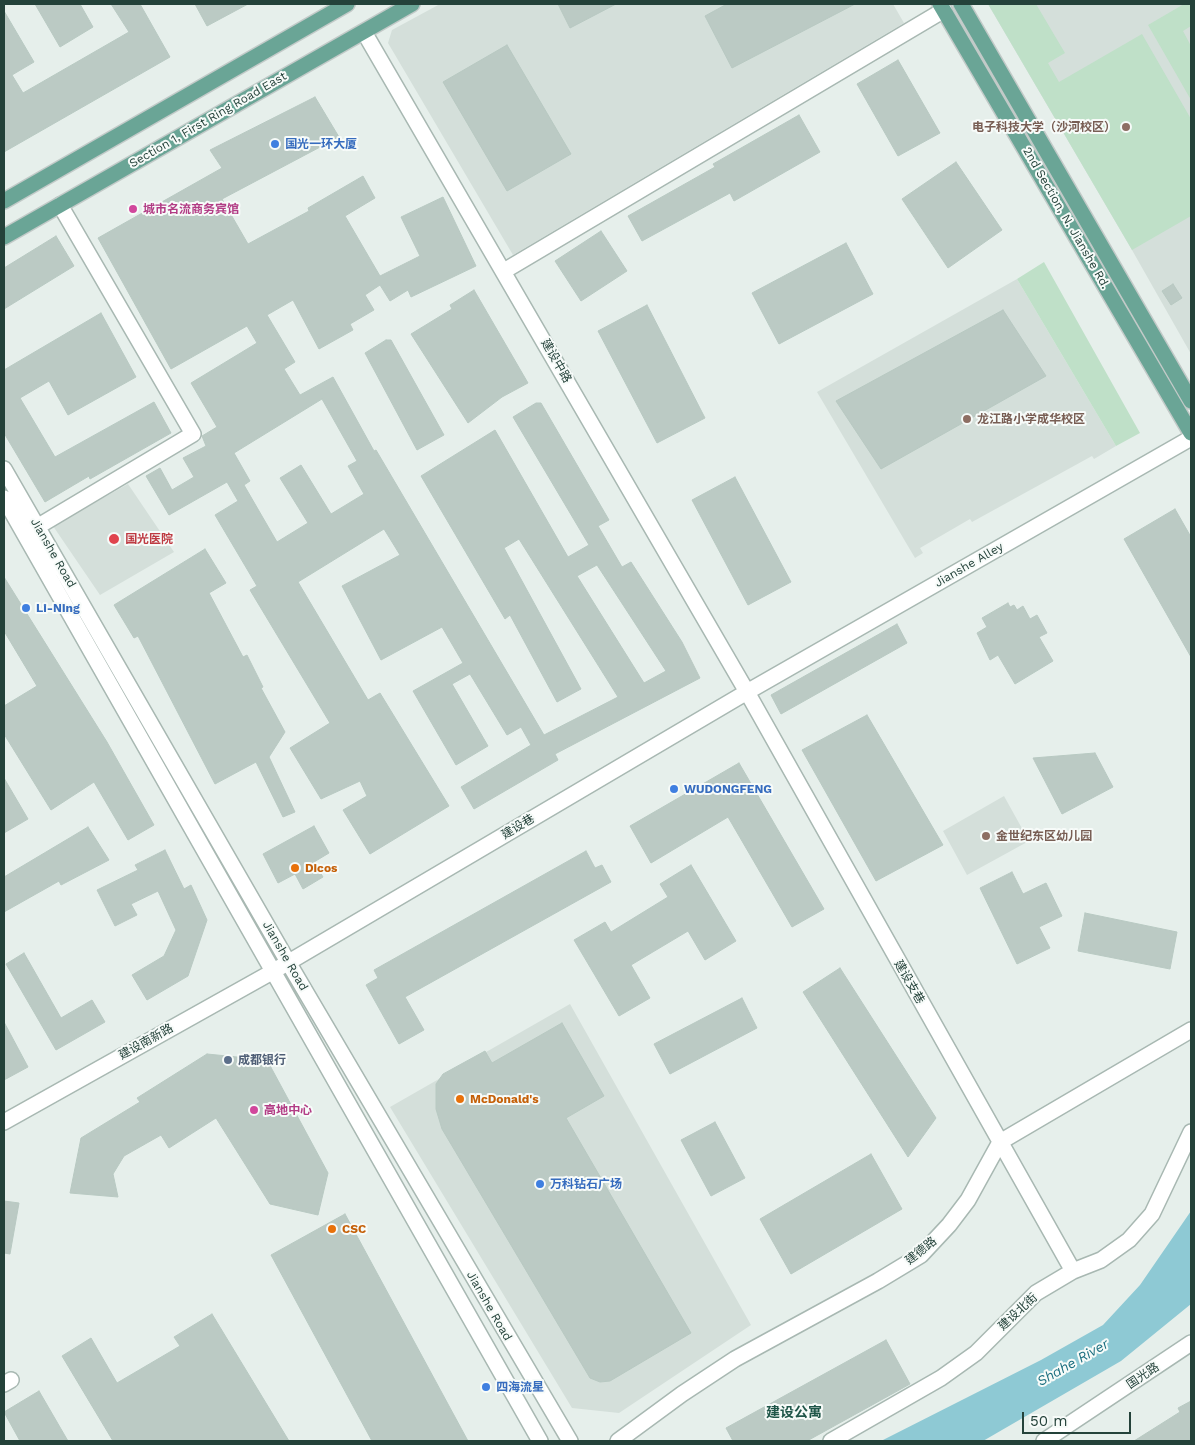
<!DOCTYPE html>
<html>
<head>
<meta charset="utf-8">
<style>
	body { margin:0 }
	#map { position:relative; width:1195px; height:1445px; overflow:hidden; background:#e6efeb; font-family:"Work Sans",sans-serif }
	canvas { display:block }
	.frame { position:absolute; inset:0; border:5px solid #24423a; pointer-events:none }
	.scale { position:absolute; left:1022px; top:1412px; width:109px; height:22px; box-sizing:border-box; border:2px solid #24423a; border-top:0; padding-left:6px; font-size:15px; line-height:18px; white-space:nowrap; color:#24423a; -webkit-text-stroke:4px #f7fbf9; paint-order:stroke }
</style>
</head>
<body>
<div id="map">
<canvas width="1195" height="1445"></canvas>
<div class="frame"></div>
<div class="scale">50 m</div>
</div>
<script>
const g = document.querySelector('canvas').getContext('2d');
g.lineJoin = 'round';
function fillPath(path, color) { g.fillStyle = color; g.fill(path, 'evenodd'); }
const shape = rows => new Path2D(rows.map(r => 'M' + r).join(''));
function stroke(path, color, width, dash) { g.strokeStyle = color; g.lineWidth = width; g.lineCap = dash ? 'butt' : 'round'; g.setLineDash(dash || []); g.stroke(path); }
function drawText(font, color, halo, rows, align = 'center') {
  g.font = font + ' "Work Sans","Noto Sans SC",sans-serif'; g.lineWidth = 4; g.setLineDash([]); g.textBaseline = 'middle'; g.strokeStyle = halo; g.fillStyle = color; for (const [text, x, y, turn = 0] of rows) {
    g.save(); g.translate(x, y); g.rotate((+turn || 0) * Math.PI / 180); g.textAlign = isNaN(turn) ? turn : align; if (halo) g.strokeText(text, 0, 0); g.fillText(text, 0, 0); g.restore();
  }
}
fillPath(shape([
	[440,4,893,4,904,23,513,255,388,43,392,30],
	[988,4,1191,4,1191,354,1132,250],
	[1017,279,1116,446,1094,459,1092,456,972,522,970,519,920,548,923,553,915,558,817,392],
	[128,484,174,552,100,595,53,526],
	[1004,796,1029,841,967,875,943,831],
	[570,1004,751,1325,619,1413,572,1408,390,1107]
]), '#d4dfda');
fillPath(shape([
	[988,4,1036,4,1065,53,1048,63,1059,82,1142,34,1191,119,1191,216,1132,250],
	[1184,4,1191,4,1191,26,1183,31,1191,46,1191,100,1148,25],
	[1044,262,1140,433,1116,446,1017,279]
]), '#bfe0c8');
fillPath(shape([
	[1191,1211,1191,1304,1121,1361,983,1441,881,1441,1041,1360,1103,1325,1140,1285]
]), '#8ec9d4');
const building = shape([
	[35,4,80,4,93,27,60,47,35,4],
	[111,4,140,4,170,57,4,152,4,11,34,62,12,75,23,93,129,32,111,4],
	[195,4,248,4,207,26,195,4],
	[558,4,616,4,570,28,558,4],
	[727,4,855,4,732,68,705,16,727,4],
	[507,45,571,154,507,191,443,82,507,45],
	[898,60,940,133,898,156,857,84,898,60],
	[315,97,339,137,222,199,248,244,309,211,308,208,363,176,375,198,345,216,380,276,420,256,401,217,443,197,476,266,411,297,408,290,390,301,380,285,365,295,374,310,350,324,353,330,319,349,293,300,267,315,295,362,284,369,300,395,333,377,374,451,376,450,544,735,618,697,519,539,504,548,581,689,557,702,510,615,505,619,421,476,495,430,568,557,589,545,513,417,536,403,541,403,609,520,598,526,622,567,631,562,682,642,700,678,555,754,558,760,474,809,461,787,531,745,521,727,507,735,470,674,452,684,488,746,456,765,413,691,463,663,442,627,381,660,342,586,400,555,384,529,298,582,368,700,380,693,449,806,370,854,343,810,367,796,360,781,321,799,290,748,330,723,250,590,257,586,215,515,238,501,227,482,169,515,146,476,160,468,172,490,194,477,183,458,206,446,202,436,217,427,191,383,257,343,247,326,171,369,98,238,222,168,210,150,315,97],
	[322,399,357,461,348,466,364,494,331,514,301,465,280,478,308,523,277,542,244,485,250,481,234,453,322,399],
	[597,565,666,671,644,683,577,576,597,565],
	[799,115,820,152,734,201,730,193,642,241,628,216,715,167,713,164,799,115],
	[956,162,1002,230,948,268,902,199,956,162],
	[601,231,627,271,581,301,555,261,601,231],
	[56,236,74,266,4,309,4,268,56,236],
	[846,243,873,294,779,344,752,293,846,243],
	[1173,284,1182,298,1171,305,1162,291,1173,284],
	[474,290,528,383,502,397,468,423,411,334,452,309,450,305,474,290],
	[647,305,705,418,657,443,598,331,647,305],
	[1003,310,1046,376,881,469,836,401,1003,310],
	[101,313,136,377,68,415,49,381,20,398,55,457,154,402,171,433,90,479,89,476,45,502,4,433,4,370,101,313],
	[386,340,391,340,444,435,417,450,365,353,386,340],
	[735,477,791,582,748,605,692,500,735,477],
	[1175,509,1191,537,1191,657,1124,539,1175,509],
	[205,549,226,583,209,593,243,657,247,655,263,687,261,688,285,732,269,757,295,812,283,817,256,762,215,784,138,636,134,638,114,605,205,549],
	[4,577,107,742,154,825,128,840,94,782,51,810,4,734,4,706,37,686,4,631,4,577],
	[1008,603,1010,607,1014,605,1017,610,1023,606,1030,619,1037,615,1047,633,1039,637,1053,661,1015,684,998,655,990,660,977,633,987,627,982,618,1008,603],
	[897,624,907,643,781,714,771,695,897,624],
	[867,715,943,845,876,881,802,750,867,715],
	[1095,753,1113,787,1062,814,1033,758,1095,753],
	[739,763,824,909,792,927,728,817,651,863,630,826,739,763],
	[4,778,28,819,4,833,4,778],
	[314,826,329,853,314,862,323,877,303,889,295,874,278,883,263,854,314,826],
	[88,827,109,860,61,885,59,881,4,912,4,877,88,827],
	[165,850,184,889,191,885,207,920,188,976,147,1000,132,975,164,956,176,930,158,891,131,904,137,915,115,926,97,890,138,870,135,865,165,850],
	[586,851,595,868,602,865,611,882,405,997,424,1030,399,1044,366,985,378,978,374,970,586,851],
	[691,865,736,941,705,960,688,931,631,965,650,998,619,1016,574,940,605,922,611,932,668,897,660,884,691,865],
	[1012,872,1023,894,1046,883,1062,916,1039,927,1050,948,1017,964,980,888,1012,872],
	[1085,913,1177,932,1170,969,1078,951,1085,913],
	[24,953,61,1018,92,1000,105,1022,56,1050,6,964,24,953],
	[840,968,936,1118,908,1157,803,992,840,968],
	[742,998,757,1028,670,1074,654,1044,742,998],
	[4,1022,28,1067,4,1080,4,1022],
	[562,1023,604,1096,566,1118,691,1333,610,1381,600,1382,590,1378,442,1129,436,1109,436,1084,443,1074,485,1051,492,1063,562,1023],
	[207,1054,267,1060,328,1173,318,1215,270,1204,216,1118,169,1148,161,1135,124,1156,113,1174,118,1197,70,1193,81,1138,140,1102,137,1098,207,1054],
	[715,1122,745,1178,711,1196,681,1140,715,1122],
	[871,1154,902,1209,791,1274,760,1219,871,1154],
	[4,1201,19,1203,10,1254,4,1253,4,1201],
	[345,1214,468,1441,372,1441,271,1255,345,1214],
	[212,1314,289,1441,113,1441,62,1356,91,1338,117,1383,180,1346,174,1337,212,1314],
	[886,1340,910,1384,807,1441,733,1441,726,1428,886,1340],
	[39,1391,68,1441,20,1441,4,1412,39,1391],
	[1191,1401,1191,1441,1134,1441,1180,1412,1178,1408,1191,1401]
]);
fillPath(building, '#bbcac4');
stroke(building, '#b8c9c2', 1);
const minor = shape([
	[364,32,747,692,1073,1271],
	[504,271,944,10],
	[4,469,288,962,570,1441],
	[4,498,540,1441],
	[37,527,193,434,60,205],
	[4,1122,272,972,747,692,1191,438],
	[4,1384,11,1380],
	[618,1441,682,1394,735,1359,878,1281,921,1255,949,1225,968,1200,1000,1142,1191,1030],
	[831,1441,941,1378,976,1353,1036,1293,1073,1271,1101,1260,1129,1240,1152,1214,1191,1132],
	[1044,1441,1191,1343]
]);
const major = shape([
	[940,4,1191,433],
	[961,4,1191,401],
	[4,201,347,4],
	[4,237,412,4]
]);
stroke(minor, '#a8b8b2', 18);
stroke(major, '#c2cac8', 18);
stroke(minor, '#fff', 15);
stroke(major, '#6aa596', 15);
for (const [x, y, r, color] of [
	[1126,127,5,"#8d6e63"],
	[275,144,5,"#3f7fe0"],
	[133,209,5,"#d1479c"],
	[967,419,5,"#8d6e63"],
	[114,539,6,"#e0444e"],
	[26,608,5,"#3f7fe0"],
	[674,789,5,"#3f7fe0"],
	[986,836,5,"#8d6e63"],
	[295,868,5,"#e8710a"],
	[228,1060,5,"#5c6f8a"],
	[460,1099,5,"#e8710a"],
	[254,1110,5,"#d1479c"],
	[540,1184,5,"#3f7fe0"],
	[332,1229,5,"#e8710a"],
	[486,1387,5,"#3f7fe0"]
]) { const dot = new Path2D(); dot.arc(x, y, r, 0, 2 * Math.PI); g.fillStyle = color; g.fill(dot); stroke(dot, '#f7fbf9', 2); }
drawText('12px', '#24423a', '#f7fbf9', [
	["Section 1, First Ring Road East",208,120,-30],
	["2nd Section, N. Jianshe Rd.",1066,218,60],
	["建设中路",556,361,60],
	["Jianshe Road",53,553,60],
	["Jianshe Alley",969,565,-30],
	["建设巷",518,827,-31],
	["Jianshe Road",285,956,60],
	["建设支巷",909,982,60],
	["建设南新路",146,1042,-29],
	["建德路",921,1251,-39],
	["Jianshe Road",489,1306,60],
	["建设北街",1018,1312,-43],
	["国光路",1143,1376,-34]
]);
drawText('bold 12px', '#785e54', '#f7fbf9', [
	["电子科技大学（沙河校区）",1116,127,"right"],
	["龙江路小学成华校区",977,419],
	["金世纪东区幼儿园",996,836]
], 'left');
drawText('bold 12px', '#366cbe', '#f7fbf9', [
	["国光一环大厦",285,144],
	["Li-Ning",36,608],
	["WUDONGFENG",684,789],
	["万科钻石广场",550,1184],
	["四海流星",496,1387]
], 'left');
drawText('bold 12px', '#b23c85', '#f7fbf9', [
	["城市名流商务宾馆",143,209],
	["高地中心",264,1110]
], 'left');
drawText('bold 12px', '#be3a42', '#f7fbf9', [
	["国光医院",125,539]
], 'left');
drawText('bold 12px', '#c56008', '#f7fbf9', [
	["Dicos",305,868],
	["McDonald's",470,1099],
	["CSC",342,1229]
], 'left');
drawText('bold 12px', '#4e5e75', '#f7fbf9', [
	["成都银行",238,1060]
], 'left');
drawText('italic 14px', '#1c6f80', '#f7fbf9', [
	["Shahe River",1073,1363,-30]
]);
drawText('bold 14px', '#1f5548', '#f7fbf9', [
	["建设公寓",794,1413]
]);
</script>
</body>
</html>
